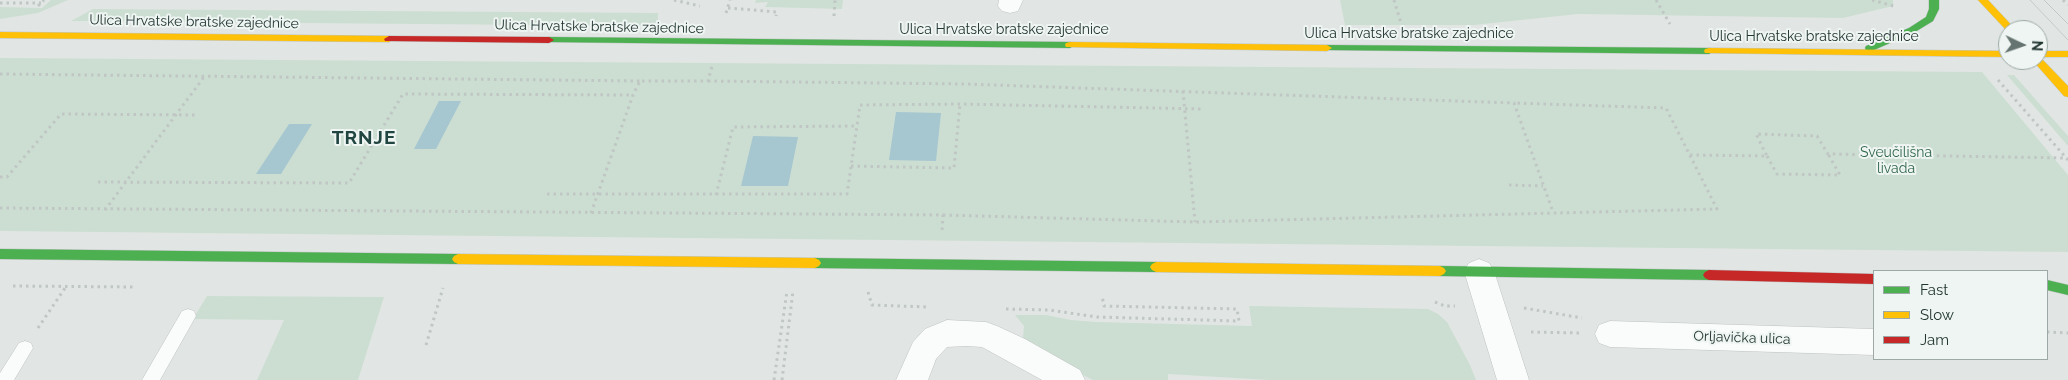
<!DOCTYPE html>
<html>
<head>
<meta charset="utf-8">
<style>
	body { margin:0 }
	#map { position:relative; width:2068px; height:380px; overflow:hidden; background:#e1e6e4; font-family:Raleway,sans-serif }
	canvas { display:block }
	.legend { position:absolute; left:1873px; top:270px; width:175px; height:90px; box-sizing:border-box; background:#eff5f3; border:1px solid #9da9a6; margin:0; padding:6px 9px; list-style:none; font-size:15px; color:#223632 }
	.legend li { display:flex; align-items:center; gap:10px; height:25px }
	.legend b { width:25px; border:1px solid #9da9a6 }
	.north { position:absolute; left:1998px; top:20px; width:50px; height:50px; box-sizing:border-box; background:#eff5f3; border:1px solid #9da9a6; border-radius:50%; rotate:93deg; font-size:14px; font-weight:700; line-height:20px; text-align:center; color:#223632 }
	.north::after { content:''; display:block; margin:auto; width:18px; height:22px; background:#657470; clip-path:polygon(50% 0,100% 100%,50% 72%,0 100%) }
</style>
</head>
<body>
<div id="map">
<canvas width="2068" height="380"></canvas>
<ul class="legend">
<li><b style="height:6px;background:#4caf50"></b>Fast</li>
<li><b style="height:6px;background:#ffc107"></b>Slow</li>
<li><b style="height:6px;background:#c62828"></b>Jam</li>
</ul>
<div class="north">N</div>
</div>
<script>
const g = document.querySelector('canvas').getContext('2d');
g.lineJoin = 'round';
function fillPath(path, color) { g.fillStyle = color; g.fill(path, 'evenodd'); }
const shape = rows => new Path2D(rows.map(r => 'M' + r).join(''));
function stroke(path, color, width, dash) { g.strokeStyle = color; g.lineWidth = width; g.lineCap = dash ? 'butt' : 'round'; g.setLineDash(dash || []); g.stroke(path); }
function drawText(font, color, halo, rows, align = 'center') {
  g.font = font + ' Raleway,sans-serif'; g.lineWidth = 4; g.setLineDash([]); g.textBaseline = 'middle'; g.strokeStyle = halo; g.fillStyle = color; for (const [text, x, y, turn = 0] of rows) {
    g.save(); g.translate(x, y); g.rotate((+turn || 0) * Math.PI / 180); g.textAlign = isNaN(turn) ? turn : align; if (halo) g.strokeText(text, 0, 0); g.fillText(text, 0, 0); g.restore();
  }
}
fillPath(shape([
	[51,0,68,0,38,13,0,19,0,7,42,8],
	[756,0,843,0,842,9,765,7,768,2,755,3],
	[1340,0,1893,0,1893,6,1843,18,1578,14,1474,25,1345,25],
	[93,9,658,13,658,20,652,26,71,21],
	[0,58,1982,72,2068,175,2068,252,0,231],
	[2007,75,2014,75,2068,136,2068,146],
	[207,296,384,297,358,380,257,380,284,320,193,319],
	[1249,306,1428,309,1438,314,1447,322,1470,365,1476,380,1269,380,1168,374,1168,380,1093,380,1067,367,1023,339,1024,326,1015,315,1046,315,1071,320,1096,322,1252,326]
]), '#ccded2');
fillPath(shape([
	[439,101,461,101,436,149,414,149],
	[896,112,941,113,936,161,889,160],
	[289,124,312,124,281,174,256,174],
	[753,136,798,137,788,186,741,186]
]), '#a6c6d0');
const lane = shape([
	[188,309,194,311,196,316,160,380,142,380,182,311,188,309],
	[25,341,31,343,33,348,14,380,0,380,0,373,19,343,25,341]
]);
const street = shape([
	[999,0,1023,0,1018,11,1010,13,1002,11,998,6,999,0],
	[1479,259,1489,263,1494,271,1529,380,1497,380,1464,271,1469,263,1479,259],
	[947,320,986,322,997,326,1025,339,1080,370,1085,380,1042,380,982,347,966,346,947,347,936,359,928,380,896,380,913,342,925,329,947,320],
	[1610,321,1874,329,1874,355,1610,347,1599,343,1595,334,1599,325,1610,321]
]);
const fast = shape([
	[1929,0,1939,0,1939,9,1933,21,1915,32,1874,50,1866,50,1865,48,1866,46,1909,28,1926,17,1929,9,1929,0],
	[549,37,1070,42,1075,45,1070,48,545,42,544,40,545,38,549,37],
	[1327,45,1709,48,1714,51,1709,54,1323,50,1322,48,1327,45],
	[0,249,458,254,462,256,464,259,462,262,458,264,0,259,0,249],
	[815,258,1156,262,1160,264,1162,267,1160,270,1156,272,815,268,811,266,809,263,811,260,815,258],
	[1440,266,1709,270,1713,272,1715,275,1713,278,1709,280,1440,276,1436,274,1434,271,1436,268,1440,266],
	[2047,280,2068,285,2068,295,2047,290,2047,280]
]);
const slow = shape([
	[1978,0,1988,0,2016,30,2008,30,2008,32,1978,0],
	[0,32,389,36,394,39,389,42,0,38,0,32],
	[1070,42,1327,45,1332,48,1327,51,1066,47,1065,45,1066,43,1070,42],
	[1709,48,2008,51,2008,57,1705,53,1704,51,1705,49,1709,48],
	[2038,51,2068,51,2068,57,2040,57,2068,86,2068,97,2064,96,2034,62,2033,60,2038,60,2038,51],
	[458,254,815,258,819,260,821,263,819,266,815,268,458,264,454,262,452,259,454,256,458,254],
	[1156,262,1440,266,1444,268,1446,271,1444,274,1440,276,1156,272,1152,270,1150,267,1152,264,1156,262]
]);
const jam = shape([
	[389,36,549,37,554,40,549,43,385,41,384,39,389,36],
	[1709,270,1874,274,1874,284,1709,280,1705,278,1703,275,1705,272,1709,270]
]);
stroke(lane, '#bec3c1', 1);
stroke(street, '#bec3c1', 1);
stroke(fast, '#bdc3c1', 1);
stroke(slow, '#bdc3c1', 1);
stroke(jam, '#bdc3c1', 1);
stroke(shape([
	[674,0,700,6],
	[1394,0,1401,23],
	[1656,0,1670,24],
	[1872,0,1897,7],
	[2063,0,2068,5],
	[0,3,41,3],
	[38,6,44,0],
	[728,8,777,12,776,16],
	[726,13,730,0],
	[834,16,835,0],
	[0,74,640,81],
	[1998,80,2068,160],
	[708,81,965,84,1514,103,1553,212],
	[1183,91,1195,222],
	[1690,155,1767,156,1756,134,1817,136,1828,154,2066,158],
	[1767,156,1777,174,1840,175,1828,154],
	[851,166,954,168,960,104],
	[0,177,7,177,61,114,198,115],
	[98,182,349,183,403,94,633,95],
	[1509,185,1543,186],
	[547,194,847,194,860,105,960,104,1204,109],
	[716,195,733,127,858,126],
	[0,208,943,215,942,232],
	[105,210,204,77],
	[591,213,633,95,640,81,708,81,712,66],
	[943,215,1195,222,1717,209,1666,108,1514,103],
	[13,286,136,287],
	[868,292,872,305,928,307],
	[1435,302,1445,306,1455,306],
	[1524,308,1582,318],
	[1006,309,1049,310,1097,317,1239,321,1237,309,1104,306,1102,296],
	[38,328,65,288],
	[1531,332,1580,333],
	[2047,332,2068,333],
	[426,345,443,288],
	[774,380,787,291],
	[782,380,793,291]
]), '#bfc6c4', 3, [2.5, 4]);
fillPath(lane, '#fafbfb');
fillPath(street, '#fafbfb');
fillPath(fast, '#4caf50');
fillPath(slow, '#ffc107');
fillPath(jam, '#c62828');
stroke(shape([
	[2030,0,2068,40],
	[2044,0,2068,24]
]), '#c6c9c8', 1);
drawText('14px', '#223632', '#eff5f3', [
	["Ulica Hrvatske bratske zajednice",194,22,1],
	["Ulica Hrvatske bratske zajednice",599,27,1],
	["Ulica Hrvatske bratske zajednice",1004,30],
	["Ulica Hrvatske bratske zajednice",1409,34],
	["Ulica Hrvatske bratske zajednice",1814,37],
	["Orljavička ulica",1742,338,2]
]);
drawText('14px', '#31684b', '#eff5f3', [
	["Sveučilišna",1896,153],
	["livada",1896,169]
]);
g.letterSpacing = '1px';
drawText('bold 19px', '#214540', '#eff5f3', [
	["TRNJE",364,138]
]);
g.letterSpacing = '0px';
</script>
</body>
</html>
